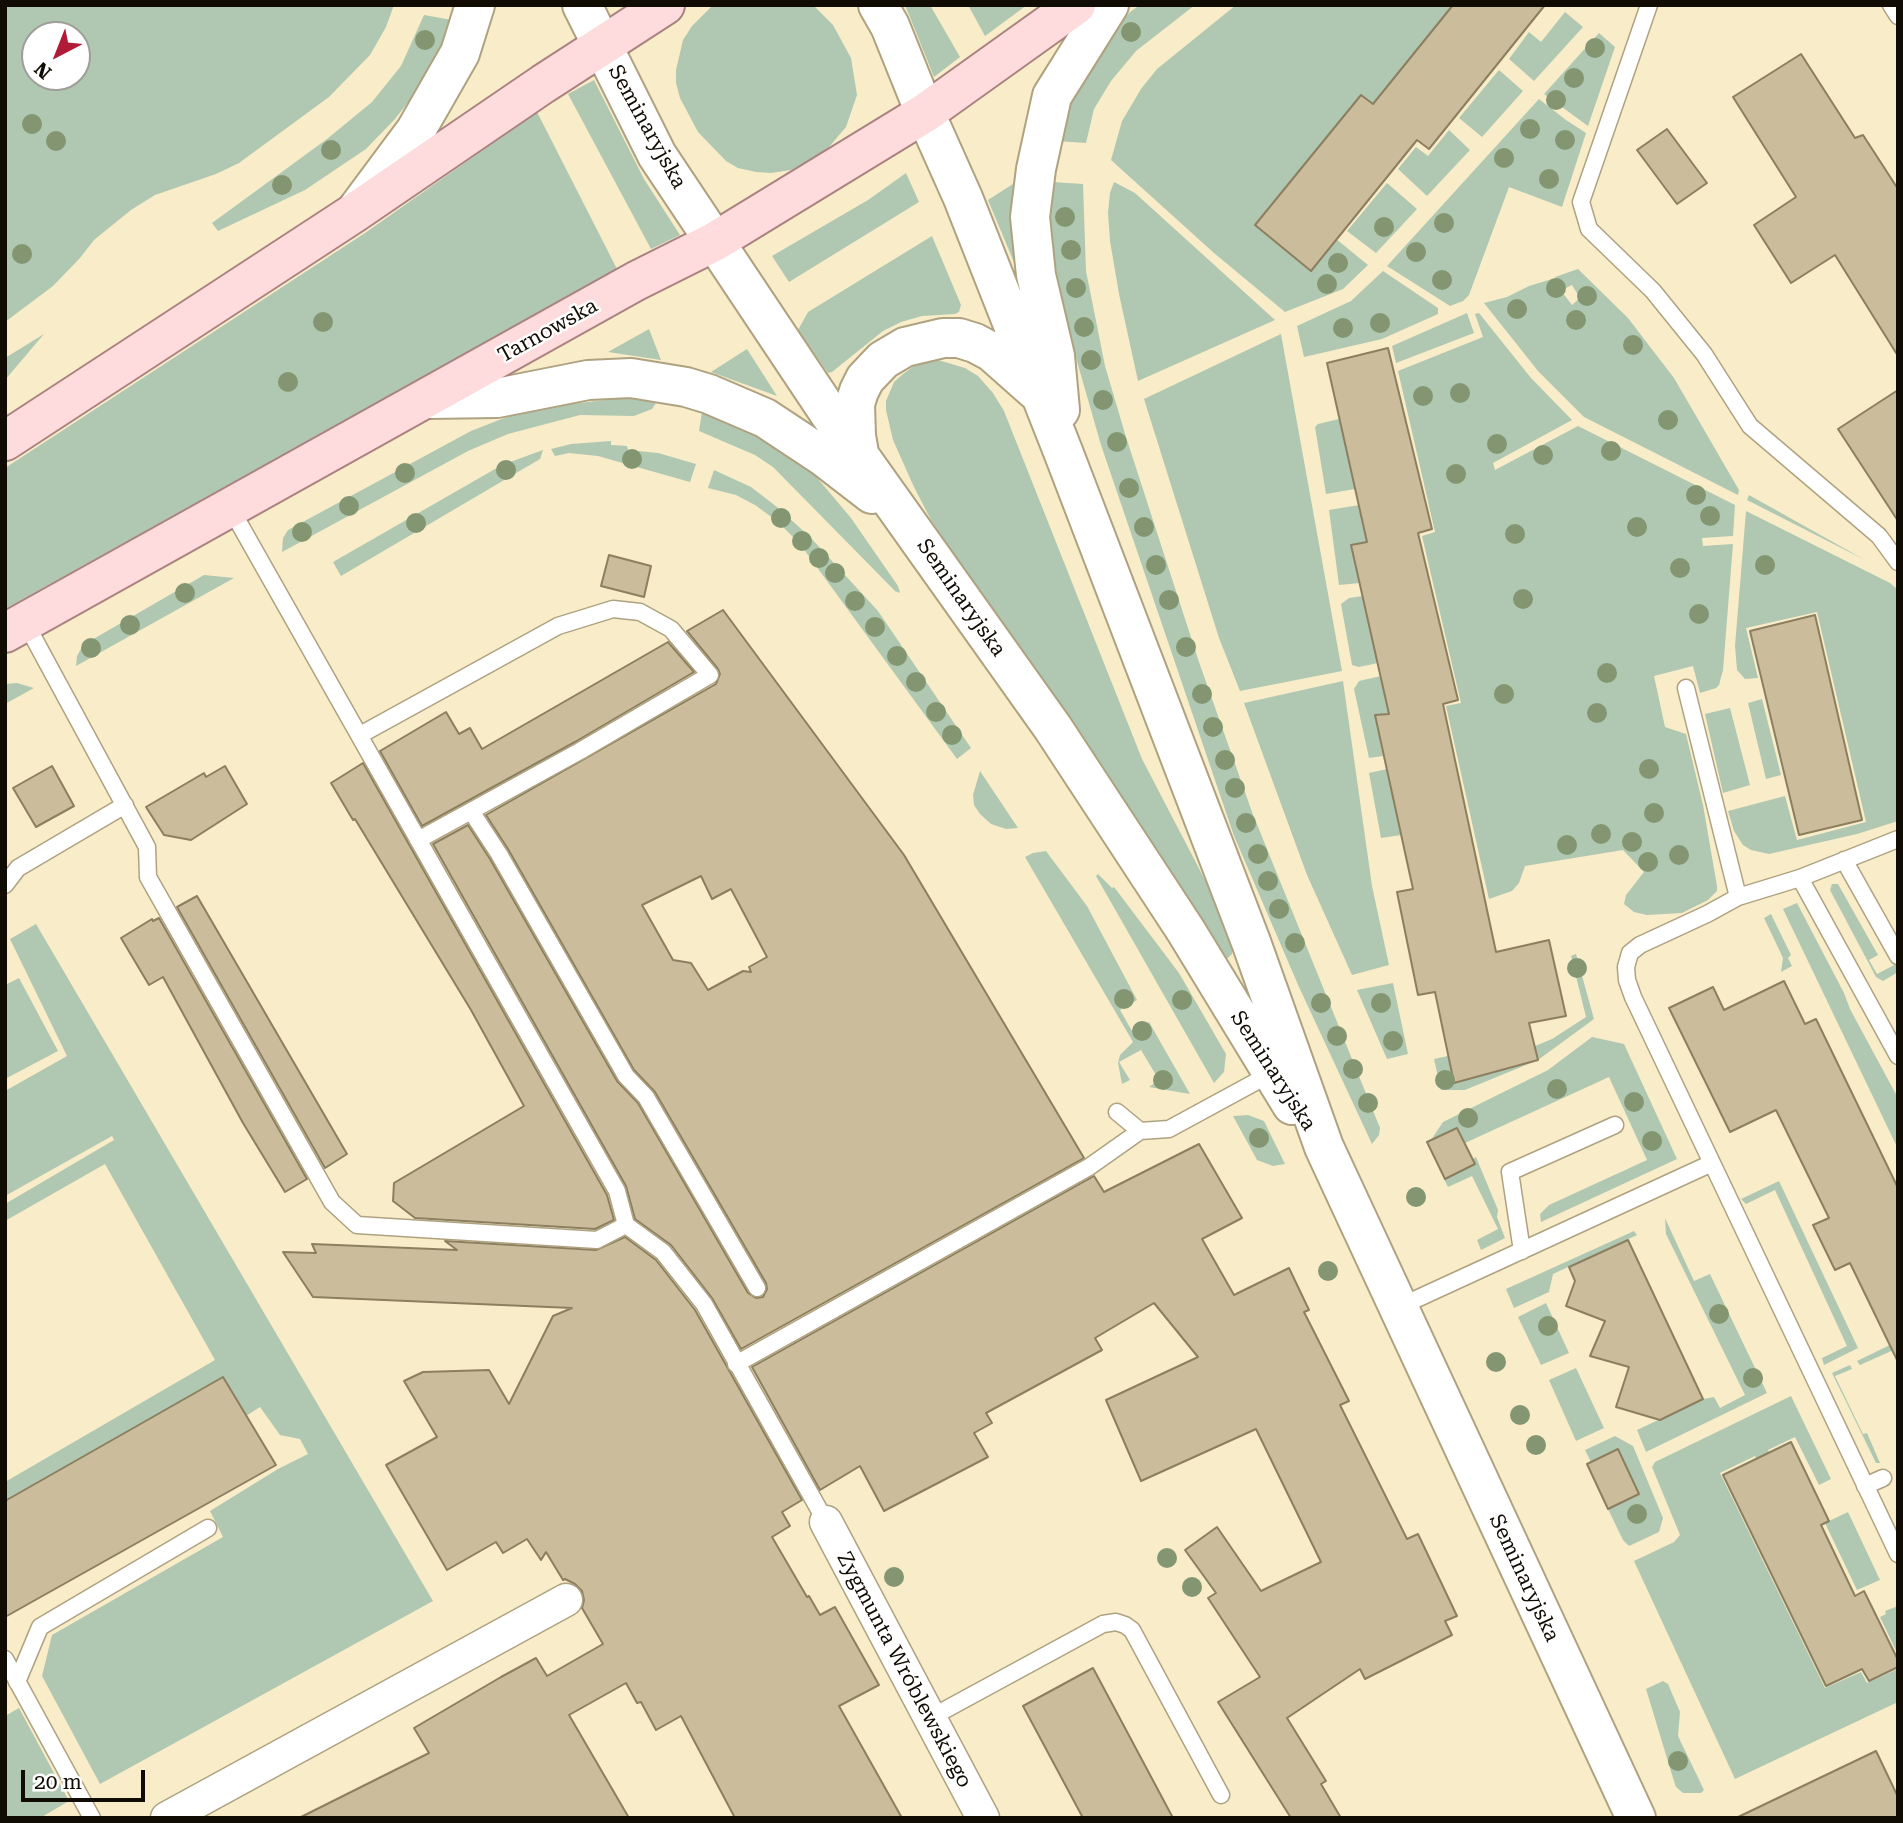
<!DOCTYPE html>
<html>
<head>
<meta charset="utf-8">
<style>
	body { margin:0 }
	#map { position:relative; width:1903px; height:1823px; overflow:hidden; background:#f9ecc9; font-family:"Roboto Serif",serif }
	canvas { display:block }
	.frame { position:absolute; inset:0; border:7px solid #110c03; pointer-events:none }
	.north { position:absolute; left:21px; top:21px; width:70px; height:70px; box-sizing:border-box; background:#fff; border:2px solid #a09e9a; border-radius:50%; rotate:222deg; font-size:19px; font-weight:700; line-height:28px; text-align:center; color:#110c03 }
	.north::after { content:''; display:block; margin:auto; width:24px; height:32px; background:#b01c38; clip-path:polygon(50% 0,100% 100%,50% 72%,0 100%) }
	.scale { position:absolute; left:21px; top:1770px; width:124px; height:32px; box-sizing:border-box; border:4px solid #110c03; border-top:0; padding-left:9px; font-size:21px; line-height:24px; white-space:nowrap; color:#110c03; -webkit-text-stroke:5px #fff; paint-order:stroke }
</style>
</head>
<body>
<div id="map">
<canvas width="1903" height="1823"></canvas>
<div class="frame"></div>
<div class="north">N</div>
<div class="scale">20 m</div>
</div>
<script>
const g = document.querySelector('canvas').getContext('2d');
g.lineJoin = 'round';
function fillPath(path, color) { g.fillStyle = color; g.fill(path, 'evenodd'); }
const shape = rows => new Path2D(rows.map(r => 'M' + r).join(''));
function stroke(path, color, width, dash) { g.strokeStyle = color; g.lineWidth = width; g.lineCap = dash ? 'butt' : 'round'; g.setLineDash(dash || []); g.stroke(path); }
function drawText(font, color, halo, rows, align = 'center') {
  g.font = font + ' "Roboto Serif",serif'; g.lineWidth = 5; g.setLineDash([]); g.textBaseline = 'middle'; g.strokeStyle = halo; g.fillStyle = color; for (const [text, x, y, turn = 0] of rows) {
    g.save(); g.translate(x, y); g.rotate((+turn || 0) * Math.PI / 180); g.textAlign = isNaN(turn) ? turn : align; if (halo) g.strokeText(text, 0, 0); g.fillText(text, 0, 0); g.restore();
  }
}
fillPath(shape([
	[5,5,394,5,386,27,370,55,329,97,239,163,216,174,155,195,131,210,94,240,80,258,53,286,5,322],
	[77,35,77,77,35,77,35,35],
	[713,5,813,5,833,25,851,58,857,95,846,127,823,154,791,170,771,173,756,172,738,168,726,161,698,132,680,98,676,83,676,70,683,40,692,26],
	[905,5,930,5,960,57,934,77],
	[968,5,1027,5,985,36],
	[1140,5,1195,5,1136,51,1111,81,1094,109,1086,143,1057,141,1064,105,1106,39,1130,12],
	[1236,5,1453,5,1373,104,1361,95,1255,224,1336,239,1368,265,1343,289,1285,312,1214,253,1111,160,1122,121,1141,89,1157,69],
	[1565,12,1583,27,1534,81,1509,59,1529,32,1541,42],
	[424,15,452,20,444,44,420,87,395,119,366,149,305,190,218,231,212,223,327,139,372,102,401,66],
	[1599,33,1615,47,1588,126,1544,94],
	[1499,70,1523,91,1482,137,1459,118],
	[594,80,644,179,680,235,651,249,568,94],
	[1539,99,1566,120,1586,133,1562,207,1509,187,1469,295,1463,301,1450,306,1387,266],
	[537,112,617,269,5,609,5,468,365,233],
	[1449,130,1470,150,1427,196,1398,169,1416,147,1428,156],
	[906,173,919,202,789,282,772,256,868,200],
	[1016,182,1018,272,988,200],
	[1052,182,1083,184,1086,271,1105,366,1126,437,1199,662,1252,812,1380,1128,1379,1135,1372,1144,1299,987,1234,836,1101,445,1070,337,1049,235],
	[1114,182,1135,193,1275,320,1138,381,1119,294,1110,241,1108,213,1110,193],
	[1387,183,1417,209,1376,253,1347,231],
	[932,236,961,305,959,312,955,314,922,316,901,322,883,331,832,372,828,373,798,330,808,312],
	[1578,269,1628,318,1674,378,1739,490,1738,495,1584,417,1538,371,1484,303,1507,297,1529,286,1552,279,1572,305,1580,298,1572,285,1564,289,1555,277],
	[1383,271,1438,308,1438,314,1382,339,1304,357,1297,326,1351,301],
	[1467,313,1474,333,1396,363,1392,346],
	[1479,313,1531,378,1572,420,1493,463,1495,470,1578,426,1735,505,1733,536,1702,538,1703,546,1733,544,1723,670,1719,685,1716,688,1700,693,1693,666,1654,676,1665,727,1686,734,1703,805,1717,886,1717,891,1708,900,1682,913,1647,915,1634,912,1624,904,1626,895,1644,872,1623,850,1525,866,1519,883,1512,891,1489,899,1446,706,1461,703,1422,536,1435,532,1398,371,1483,337,1475,314],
	[649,329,661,360,608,352],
	[44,334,5,380,5,358],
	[1281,334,1342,671,1240,691,1219,638,1144,399],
	[747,349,777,396,711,372],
	[938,360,965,368,978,376,993,393,1004,411,1142,759,1217,903,1232,943,1232,954,1228,958,1224,957,956,558,931,520,914,487,893,440,886,410,886,401,894,382,903,374,914,366],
	[621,398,647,400,656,403,652,409,634,416,580,415,508,434,468,451,282,552,283,538,288,530,471,431,517,413,571,404],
	[702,412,772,441,808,467,851,518,898,586,900,593,895,591,773,467,755,455,699,431],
	[1339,419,1355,489,1326,494,1315,427,1318,424],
	[611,441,611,445,627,446,628,450,658,453,696,464,690,482,598,456,569,453,555,456,551,449,571,444],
	[543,450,540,459,341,576,333,562,502,465],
	[714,470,751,487,777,507,810,537,878,611,971,748,957,759,800,544,777,521,755,505,736,495,708,488],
	[1749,495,1865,560,1747,500],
	[1359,505,1367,542,1352,545,1360,583,1339,585,1329,510],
	[1746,511,1890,583,1898,590,1898,821,1857,834,1769,854,1751,850,1743,845,1734,831,1728,811,1785,796,1797,840,1866,822,1817,612,1746,628,1758,678,1745,679,1737,670,1735,646],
	[204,575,234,578,76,666,77,656,83,645],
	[1363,596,1378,663,1359,667,1352,665,1341,604,1349,598],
	[1381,676,1389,714,1375,716,1383,756,1369,758,1354,689,1359,681],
	[1343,681,1372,886,1389,965,1352,975,1307,875,1244,703],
	[17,683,34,688,5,704,5,684],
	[1762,699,1781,775,1766,779,1748,703],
	[1730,708,1750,785,1723,793,1705,714],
	[1387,769,1401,835,1381,838,1369,773],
	[980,771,1018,828,1006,829,991,824,980,814,974,805,973,795],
	[1046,851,1087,906,1137,1000,1120,1010,1132,1031,1149,1022,1190,1094,1149,1087,1159,1080,1141,1050,1119,1062,1130,1080,1122,1084,1118,1063,1120,1055,1133,1042,1025,857,1033,853],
	[1098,874,1112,888,1114,887,1179,973,1226,1054,1224,1072,1214,1083,1096,876],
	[1832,884,1838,884,1878,955,1869,960,1877,974,1898,963,1898,972,1883,981,1876,977,1830,890],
	[1797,903,1844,993,1850,1009,1898,1098,1898,1149,1783,909],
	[1771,914,1791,955,1788,958,1792,966,1781,972,1783,958,1764,918],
	[36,924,433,1601,100,1784,42,1676,52,1635,223,1537,210,1511,278,1469,308,1454,300,1439,280,1435,260,1407,246,1416,5,1501,5,1482,215,1360,105,1164,5,1221,5,1204,114,1140,112,1136,5,1196,5,1091,67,1056,10,939],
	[1576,954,1594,1019,1538,1060,1465,1090,1441,1090,1434,1059,1448,1056,1454,1082,1538,1060,1535,1046,1552,1039,1586,1017,1571,956],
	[19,978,58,1051,5,1079,5,985],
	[1393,983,1408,1054,1387,1059,1357,990],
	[1592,1037,1624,1044,1677,1159,1541,1222,1540,1214,1549,1205,1647,1160,1609,1077,1465,1143,1458,1128,1431,1140,1443,1122,1548,1070],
	[1248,1115,1264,1121,1285,1164,1273,1166,1257,1160,1233,1116],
	[1476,1157,1498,1210,1497,1217,1505,1238,1481,1250,1477,1240,1498,1229,1472,1176,1448,1187,1444,1179,1474,1164,1473,1159],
	[1779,1181,1858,1348,1824,1365,1822,1358,1847,1346,1775,1190,1746,1204,1741,1199],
	[1665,1218,1694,1281,1710,1274,1767,1393,1646,1452,1637,1430,1703,1399,1714,1397,1720,1408,1745,1395,1666,1234],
	[1634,1231,1637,1235,1553,1274,1549,1292,1514,1308,1506,1289],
	[1546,1303,1569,1353,1541,1365,1518,1317],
	[1898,1341,1898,1348,1860,1365,1857,1361],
	[1850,1365,1852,1369,1835,1376,1863,1434,1867,1433,1880,1463,1876,1463,1832,1373],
	[1576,1368,1604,1428,1576,1441,1549,1380],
	[1791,1396,1831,1479,1819,1485,1795,1437,1768,1450,1772,1459,1760,1465,1755,1456,1720,1473,1825,1688,1861,1672,1867,1683,1898,1669,1898,1702,1735,1779,1634,1561,1674,1542,1680,1535,1652,1467,1655,1462],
	[1615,1436,1633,1446,1663,1518,1659,1532,1629,1546,1623,1540,1608,1509,1639,1494,1618,1450,1591,1462,1585,1450],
	[1848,1512,1880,1580,1857,1590,1825,1523],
	[1898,1606,1898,1655,1880,1617,1886,1614,1885,1611],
	[1663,1681,1668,1684,1680,1712,1678,1736,1704,1790,1701,1793,1683,1793,1676,1787,1673,1778,1646,1689],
	[19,1708,69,1801,40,1818,5,1818,5,1716]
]), '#b0c8b1');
const building = shape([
	[1453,5,1545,5,1429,149,1417,140,1311,271,1255,225,1361,95,1373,104,1453,5],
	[1801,54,1855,138,1863,135,1898,189,1898,356,1835,255,1791,283,1754,225,1796,197,1733,97,1801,54],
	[1667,129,1707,183,1677,204,1637,150,1667,129],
	[1388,348,1432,529,1418,533,1458,700,1443,704,1496,952,1549,940,1566,1016,1529,1023,1538,1060,1454,1083,1435,992,1418,995,1397,892,1413,889,1375,715,1389,714,1351,545,1367,542,1327,363,1388,348],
	[1898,390,1898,521,1838,429,1898,390],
	[609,555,651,566,644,597,601,586,609,555],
	[723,610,904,855,1084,1158,741,1349,712,1298,671,1245,635,1219,626,1186,433,844,468,825,490,859,617,1081,638,1103,748,1293,756,1298,763,1297,767,1289,766,1283,655,1092,634,1070,508,849,486,815,716,684,720,674,718,669,687,631,723,610],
	[701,876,712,899,731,889,767,957,749,967,751,972,743,971,708,990,691,963,673,960,642,905,701,876],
	[1815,615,1862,820,1799,835,1750,631,1815,615],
	[668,642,694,672,575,742,422,826,380,751,446,712,459,734,470,728,482,749,668,642],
	[363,763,607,1195,614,1220,595,1229,415,1218,393,1201,394,1183,524,1106,471,1010,355,819,353,820,331,783,363,763],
	[52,766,74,806,36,827,13,788,52,766],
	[225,766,247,804,191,840,164,835,146,807,204,773,206,777,225,766],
	[197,896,347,1154,325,1168,177,907,197,896],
	[159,918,307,1179,285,1192,243,1123,163,977,149,985,121,938,152,919,153,921,159,918],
	[1784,981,1805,1024,1816,1019,1898,1188,1898,1362,1850,1263,1835,1270,1813,1225,1829,1218,1776,1110,1730,1132,1669,1008,1713,987,1724,1010,1784,981],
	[1457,1128,1475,1164,1445,1179,1427,1142,1457,1128],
	[1199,1144,1242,1218,1202,1239,1234,1295,1289,1268,1309,1310,1304,1312,1349,1401,1340,1405,1407,1539,1418,1534,1457,1616,1445,1621,1452,1635,1365,1679,1360,1669,1287,1718,1326,1781,1321,1784,1341,1818,1291,1818,1218,1702,1260,1677,1208,1598,1216,1593,1185,1550,1217,1527,1261,1591,1321,1562,1256,1429,1141,1481,1106,1400,1198,1357,1154,1303,1095,1338,1102,1350,986,1413,992,1423,974,1433,988,1457,884,1511,860,1466,820,1490,752,1367,1094,1176,1104,1192,1199,1144],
	[625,1237,656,1260,695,1310,802,1500,782,1512,790,1526,772,1537,807,1597,809,1596,820,1615,835,1607,879,1685,839,1706,902,1818,735,1818,681,1716,656,1730,641,1702,637,1703,626,1683,569,1715,629,1818,299,1818,429,1753,414,1728,501,1677,536,1658,547,1676,603,1644,582,1608,584,1600,582,1591,575,1584,565,1579,563,1580,546,1552,541,1560,527,1539,503,1553,496,1542,447,1570,386,1465,437,1437,404,1381,423,1372,489,1370,509,1404,553,1316,572,1308,313,1297,283,1252,316,1253,312,1244,457,1250,445,1241,596,1250,625,1237],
	[1628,1240,1703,1399,1660,1420,1616,1407,1629,1367,1590,1356,1605,1321,1566,1306,1575,1281,1569,1267,1628,1240],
	[223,1377,276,1465,5,1617,5,1501,223,1377],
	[1791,1442,1829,1521,1821,1525,1855,1596,1864,1591,1898,1660,1898,1667,1869,1681,1862,1669,1826,1686,1723,1475,1791,1442],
	[1618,1449,1639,1494,1608,1509,1587,1464,1618,1449],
	[1093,1668,1173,1818,1083,1818,1023,1706,1093,1668],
	[1876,1751,1898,1797,1898,1818,1736,1818,1876,1751]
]);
fillPath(building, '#cbbd9b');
stroke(building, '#8c7f60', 2);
const service = shape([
	[1649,5,1581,202,1589,229,1653,291,1704,354,1750,426,1879,536,1898,562],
	[1891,5,1898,16],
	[231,509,617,1191,626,1225],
	[25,622,147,847,148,877,332,1202,357,1225,597,1240,626,1225,663,1252,704,1304,826,1522],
	[1686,688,1738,897],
	[360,735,558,626,613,609,640,612,671,629,710,675,580,751,471,811],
	[1898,839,1800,878,1738,897,1707,914,1640,945,1630,953,1626,967,1627,980,1633,997,1898,1554],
	[418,840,471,811,499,854,626,1076,646,1097,757,1288],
	[1844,860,1898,956],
	[1800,878,1898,1056],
	[5,885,18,868,125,805],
	[1117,1112,1140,1131,1169,1129,1272,1073],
	[1522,1251,1510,1172,1615,1125],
	[1399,1307,1712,1163],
	[736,1364,1089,1167,1140,1131],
	[1865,1486,1883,1478],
	[5,1659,92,1818],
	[17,1682,40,1627,208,1528],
	[930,1718,1103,1624,1116,1622,1125,1625,1132,1630,1221,1795]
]);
const minor = shape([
	[826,1522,983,1818],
	[167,1818,566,1600]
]);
const tertiary = shape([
	[582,5,657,155,829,413,1053,728,1186,931,1292,1105],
	[878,5,890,26,925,113,963,198,1064,454,1251,942,1324,1147,1636,1818],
	[358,208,416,130,460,53,475,5],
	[428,399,497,398,588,380,631,378,686,387,709,394,765,418,824,457,872,494],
	[1060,410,1055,356,1036,275,1030,217,1036,169,1052,96,1109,5],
	[859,453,856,436,855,404,859,391,865,379,883,360,905,347,943,338,959,338,975,343,992,352,1036,391]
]);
const primary = shape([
	[5,441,354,213,543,84,665,5],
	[5,633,636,281,714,242,925,113,1076,5]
]);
stroke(service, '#afa281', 19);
stroke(minor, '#afa281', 35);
stroke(tertiary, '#afa281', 42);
stroke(primary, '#aa8381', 42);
stroke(service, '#fff', 16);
stroke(minor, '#fff', 32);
stroke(tertiary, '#fff', 38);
stroke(primary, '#fedbdc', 38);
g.fillStyle = '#839671';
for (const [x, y] of [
	[1131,32],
	[425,40],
	[1595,48],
	[1574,78],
	[1556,100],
	[32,124],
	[1530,129],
	[1565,140],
	[56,141],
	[331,150],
	[1504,158],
	[1549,179],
	[282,185],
	[1065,217],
	[1444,223],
	[1384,227],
	[1071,250],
	[1416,252],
	[22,254],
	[1338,263],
	[1442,280],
	[1327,284],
	[1076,288],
	[1556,288],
	[1587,296],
	[1517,309],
	[1576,320],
	[323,322],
	[1380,323],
	[1084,327],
	[1343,328],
	[1633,345],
	[1091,360],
	[288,382],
	[1460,393],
	[1423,396],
	[1103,400],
	[1668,420],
	[1117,442],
	[1497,444],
	[1611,451],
	[1543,455],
	[632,459],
	[506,470],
	[405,473],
	[1456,474],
	[1129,488],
	[1696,495],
	[349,506],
	[1710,516],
	[781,518],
	[416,523],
	[1144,527],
	[1637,527],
	[302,532],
	[1515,534],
	[802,541],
	[819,558],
	[1156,565],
	[1765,565],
	[1680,568],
	[835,573],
	[185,593],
	[1523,599],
	[1169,600],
	[855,601],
	[1699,614],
	[130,625],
	[875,627],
	[1186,647],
	[91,648],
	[897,656],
	[1607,673],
	[916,682],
	[1202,694],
	[1504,694],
	[936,712],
	[1597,713],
	[1213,727],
	[952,735],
	[1225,760],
	[1649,769],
	[1235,788],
	[1654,813],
	[1246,823],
	[1601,834],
	[1632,842],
	[1567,845],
	[1258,854],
	[1679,855],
	[1648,862],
	[1268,881],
	[1279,909],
	[1295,943],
	[1577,968],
	[1124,999],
	[1182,1000],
	[1321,1003],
	[1381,1003],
	[1142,1031],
	[1337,1036],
	[1393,1041],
	[1353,1069],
	[1163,1080],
	[1445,1080],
	[1557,1089],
	[1634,1102],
	[1368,1103],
	[1468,1118],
	[1259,1138],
	[1652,1141],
	[1416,1197],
	[1328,1271],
	[1719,1314],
	[1548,1326],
	[1496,1362],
	[1753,1378],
	[1520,1415],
	[1536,1445],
	[1637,1514],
	[1167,1558],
	[894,1577],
	[1192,1587],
	[1678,1761]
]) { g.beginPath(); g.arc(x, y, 10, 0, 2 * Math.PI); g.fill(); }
drawText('21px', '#110c03', '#fff', [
	["Seminaryjska",647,127,61],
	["Tarnowska",548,331,-29],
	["Seminaryjska",961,598,55],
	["Seminaryjska",1273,1071,57],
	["Seminaryjska",1524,1578,65],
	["Zygmunta Wróblewskiego",904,1670,62]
]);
</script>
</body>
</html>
